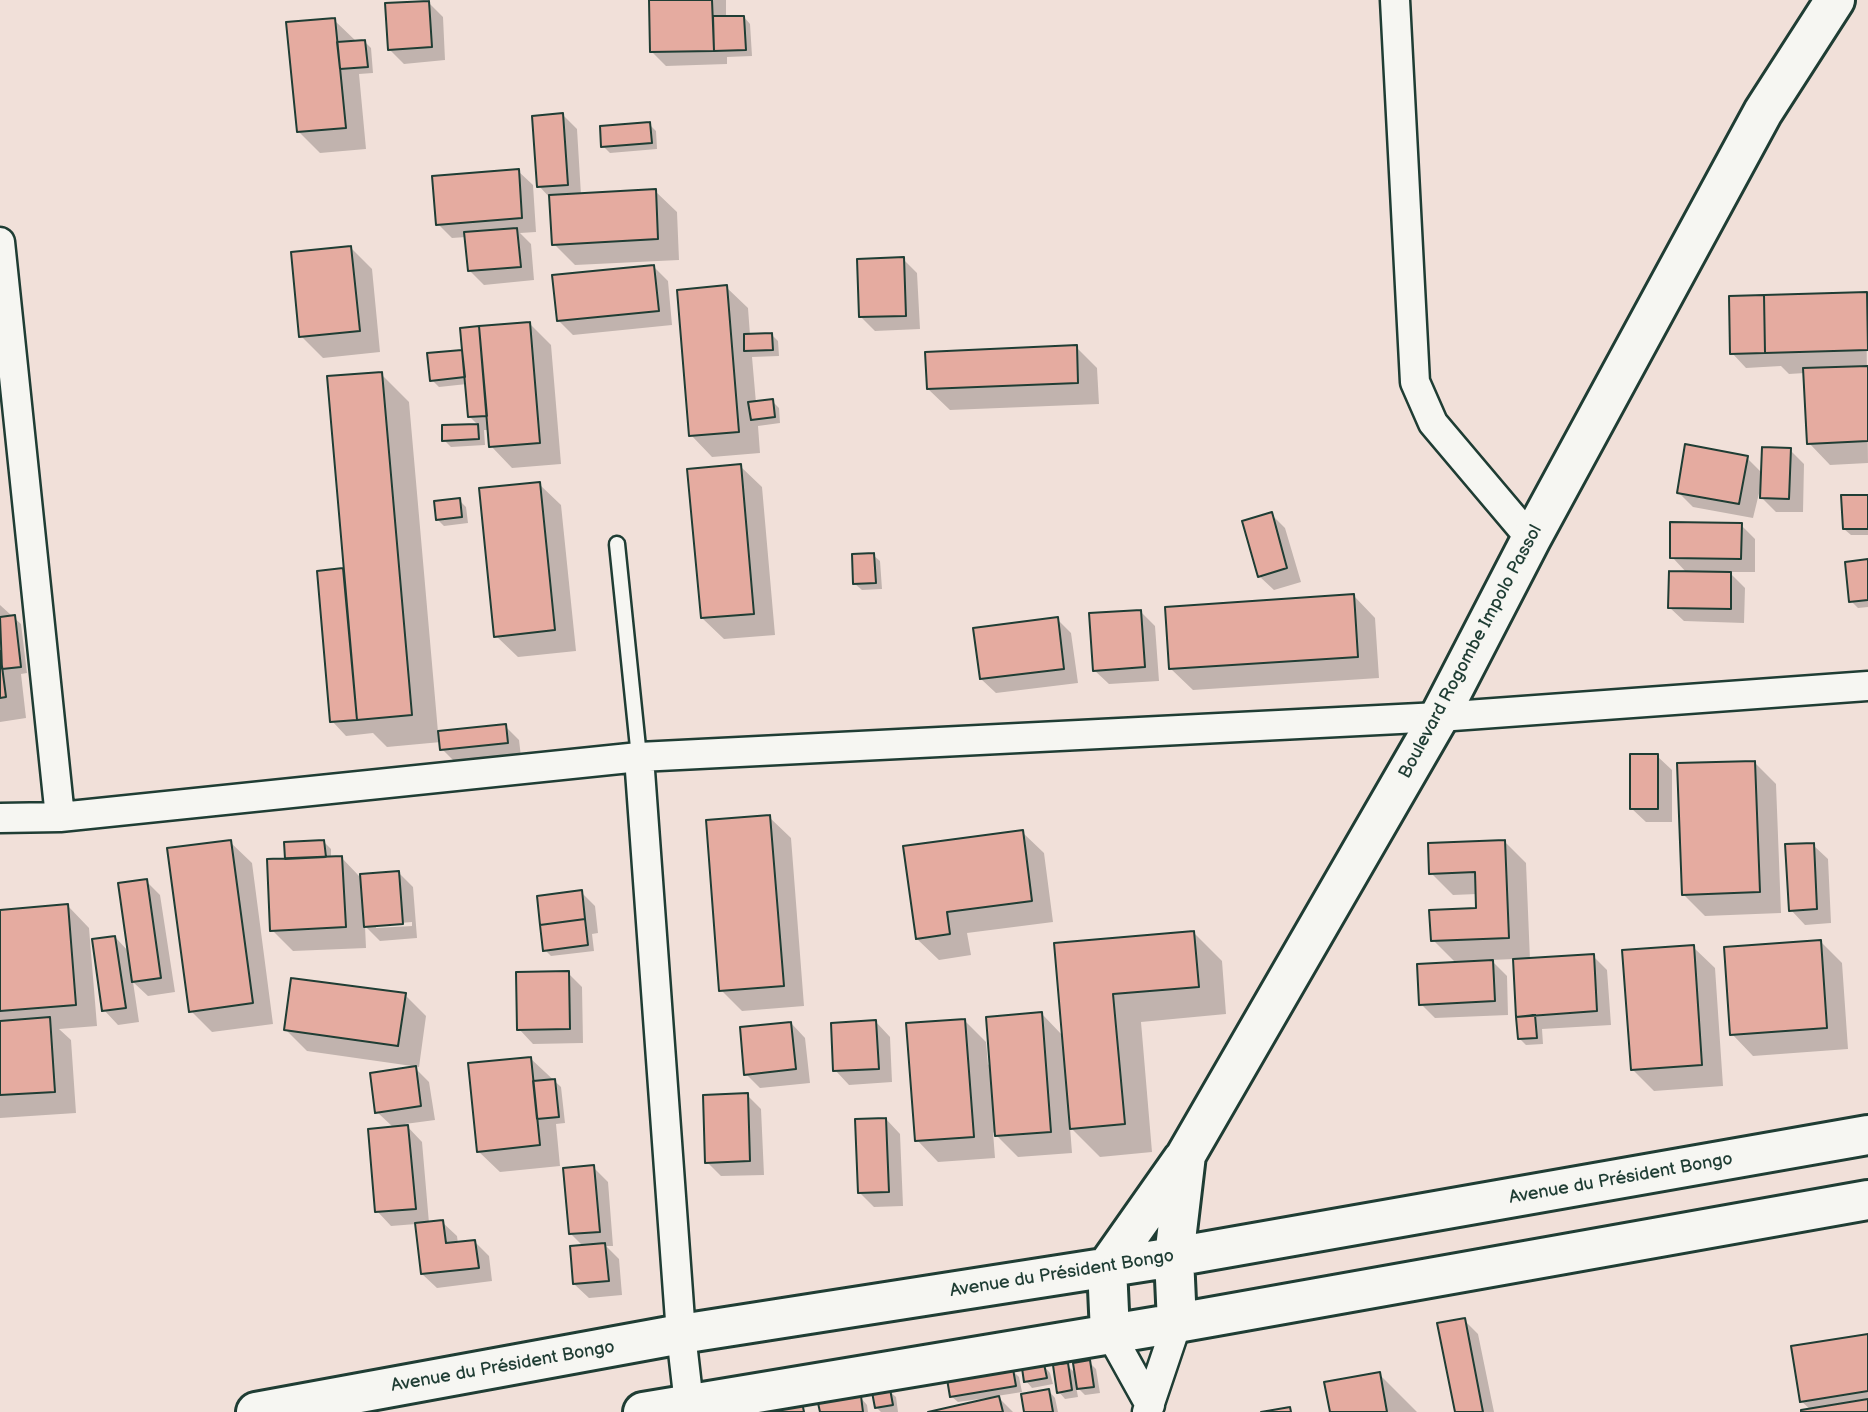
<!DOCTYPE html>
<html>
<head>
<meta charset="utf-8">
<style>
	body { margin:0 }
	canvas { display:block; background:#f1e0d9 }
</style>
</head>
<body>
<canvas width="1868" height="1412"></canvas>
<script>
const g = document.querySelector('canvas').getContext('2d');
g.lineJoin = 'round';
function fillPath(path, color) { g.fillStyle = color; g.fill(path, 'evenodd'); }
const shape = rows => new Path2D(rows.map(r => 'M' + r).join(''));
function stroke(path, color, width, dash) { g.strokeStyle = color; g.lineWidth = width; g.lineCap = dash ? 'butt' : 'round'; g.setLineDash(dash || []); g.stroke(path); }
function drawText(font, color, halo, rows, align = 'center') {
  g.font = font + ' "Balsamiq Sans",sans-serif'; g.lineWidth = 5; g.setLineDash([]); g.textBaseline = 'middle'; g.strokeStyle = halo; g.fillStyle = color; for (const [text, x, y, turn = 0] of rows) {
    g.save(); g.translate(x, y); g.rotate((+turn || 0) * Math.PI / 180); g.textAlign = isNaN(turn) ? turn : align; if (halo) g.strokeText(text, 0, 0); g.fillText(text, 0, 0); g.restore();
  }
}
fillPath(shape([
	[651,0,726,0,726,18,744,17,750,24,752,56,727,57,727,64,666,66,652,52],
	[428,2,443,17,445,60,404,64,389,49],
	[334,20,357,42,364,41,371,48,373,73,359,74,366,149,320,153,299,132],
	[563,115,577,129,581,195,655,191,677,212,679,260,575,265,554,244,551,199,539,186],
	[649,124,656,131,657,149,610,153,603,146],
	[518,171,533,185,536,232,520,233,531,244,534,280,484,285,469,270,466,237,452,238,438,224],
	[350,247,372,269,380,352,323,358,301,336],
	[903,259,917,273,920,329,875,331,861,317],
	[654,267,668,281,672,325,573,335,558,320],
	[726,287,748,308,750,335,772,335,778,341,779,356,752,357,756,403,772,401,779,408,780,423,758,426,760,453,712,457,691,435],
	[1866,293,1868,463,1830,465,1809,443,1805,373,1789,374,1781,366,1746,368,1732,353],
	[530,324,551,345,561,464,512,468,491,446,489,430,484,430,485,445,451,447,444,440,444,427,479,426,469,416,467,384,439,387,432,380,461,351],
	[1076,347,1097,368,1099,404,950,410,928,389],
	[381,374,409,402,438,732,505,726,519,740,521,757,456,763,442,749,441,742,387,747,373,733,346,736,332,721,343,570,346,572],
	[1790,450,1804,464,1803,512,1776,512,1762,498,1762,481,1753,518,1693,507,1678,492,1747,458,1762,473],
	[740,466,762,487,775,635,724,639,702,618],
	[539,484,561,505,576,651,518,657,496,636],
	[1868,496,1868,535,1851,535,1844,529],
	[459,500,466,507,468,523,444,526,437,519],
	[1271,514,1285,528,1301,582,1274,590,1259,576],
	[1741,525,1755,539,1755,572,1729,572,1745,588,1744,623,1684,621,1669,607,1687,573,1672,557],
	[873,555,880,561,882,589,862,590,855,584],
	[1868,561,1868,607,1858,608,1851,601],
	[1354,596,1375,618,1379,678,1193,690,1171,669],
	[0,605,21,624,27,673,21,674,26,718,0,722],
	[1141,612,1155,626,1159,681,1109,684,1094,670],
	[1057,619,1071,633,1078,683,996,693,981,679],
	[1657,756,1672,770,1672,822,1646,822,1631,808],
	[1754,762,1776,784,1781,913,1705,916,1683,894],
	[769,817,791,838,804,1006,742,1011,721,990],
	[1022,832,1044,853,1053,922,967,933,971,955,939,960,917,939],
	[230,842,252,863,273,1024,212,1032,191,1011],
	[324,842,331,849,331,858,341,857,359,876,399,873,413,887,417,938,380,941,365,926,366,948,293,951,272,930,287,860],
	[412,922,412,926,376,928,376,925],
	[1505,842,1526,863,1530,960,1593,956,1607,970,1611,1025,1542,1029,1543,1044,1526,1045,1519,1038,1514,959,1491,960,1507,976,1508,1015,1435,1018,1421,1004,1457,964,1433,940,1478,909,1477,894,1453,895,1431,873],
	[1813,845,1828,859,1831,923,1805,925,1791,910],
	[146,881,160,895,175,992,148,996,133,982,139,1022,118,1025,104,1010,115,937,129,952],
	[581,892,595,906,598,933,592,934,594,951,551,956,545,950],
	[68,906,89,928,97,1026,59,1029,71,1040,76,1113,0,1118,0,911],
	[1193,932,1222,961,1226,1014,1141,1022,1152,1152,1100,1157,1070,1127,1072,1153,1018,1157,993,1132,995,1158,938,1162,917,1140,965,1021,986,1042,988,1065,1042,1014,1063,1036,1056,944],
	[1821,942,1842,963,1848,1049,1753,1056,1732,1034],
	[1693,947,1715,968,1723,1086,1654,1091,1632,1069],
	[568,973,582,987,583,1043,533,1044,519,1029],
	[405,995,426,1016,419,1067,307,1051,286,1030],
	[876,1022,890,1037,892,1082,849,1085,835,1070],
	[791,1023,805,1038,810,1083,760,1088,746,1074],
	[530,1058,561,1087,565,1123,556,1124,560,1166,500,1172,478,1151],
	[415,1068,429,1082,435,1120,405,1124,422,1142,429,1223,442,1222,457,1236,458,1244,475,1242,489,1256,492,1281,437,1288,422,1274,416,1224,391,1226,377,1211,394,1128,377,1112],
	[747,1095,761,1109,764,1175,721,1176,707,1162],
	[886,1119,900,1134,903,1206,874,1207,860,1193],
	[593,1167,608,1182,613,1246,606,1246,619,1259,622,1295,589,1298,574,1284,584,1247,571,1234],
	[1464,1320,1478,1334,1494,1412,1457,1412],
	[1868,1336,1868,1412,1803,1412,1811,1410,1801,1401],
	[1089,1362,1096,1369,1100,1393,1085,1395,1076,1386,1078,1397,1065,1399,1059,1392,1067,1365,1076,1374],
	[1044,1366,1050,1373,1053,1384,1032,1388,1026,1381],
	[1013,1371,1019,1377,1022,1392,997,1396,1013,1412,940,1412,988,1401,987,1398,958,1402,951,1396],
	[1379,1374,1417,1412,1331,1412],
	[889,1391,896,1397,898,1412,881,1412,876,1407],
	[1049,1391,1055,1398,1058,1412,1025,1412],
	[861,1398,867,1405,868,1412,822,1412]
]), '#0003');
const building = shape([
	[649,0,712,0,714,51,650,52,649,0],
	[429,1,432,47,388,50,385,3,429,1],
	[713,16,744,16,746,50,714,51,713,16],
	[335,18,346,128,297,132,286,22,335,18],
	[365,40,368,67,340,69,337,42,365,40],
	[563,113,568,185,537,187,532,116,563,113],
	[650,122,652,143,601,147,600,126,650,122],
	[519,169,522,218,436,225,432,176,519,169],
	[656,189,658,239,552,245,549,195,656,189],
	[517,228,521,267,468,271,464,232,517,228],
	[351,246,360,331,299,337,291,252,351,246],
	[904,257,906,316,859,317,857,259,904,257],
	[654,265,659,311,557,321,552,275,654,265],
	[727,285,739,432,689,436,677,290,727,285],
	[1867,292,1868,350,1765,353,1764,295,1867,292],
	[1764,295,1765,353,1730,354,1729,296,1764,295],
	[530,322,540,443,489,447,479,326,530,322],
	[479,326,487,416,468,417,460,328,479,326],
	[772,333,773,350,744,351,744,334,772,333],
	[1077,345,1078,383,927,389,925,352,1077,345],
	[462,350,465,377,430,381,427,353,462,350],
	[1868,366,1868,441,1807,444,1803,368,1868,366],
	[382,372,412,715,357,720,327,376,382,372],
	[773,399,775,417,751,420,748,402,773,399],
	[478,424,479,439,442,441,442,425,478,424],
	[1685,444,1748,456,1739,504,1677,493,1685,444],
	[1762,447,1791,448,1789,499,1760,498,1762,447],
	[741,464,754,614,701,618,687,469,741,464],
	[540,482,555,630,494,637,479,488,540,482],
	[1841,495,1868,495,1868,529,1843,529,1841,495],
	[460,498,462,517,436,520,434,501,460,498],
	[1272,512,1287,568,1258,577,1242,521,1272,512],
	[1670,522,1742,523,1741,559,1670,558,1670,522],
	[874,553,876,583,853,584,852,554,874,553],
	[1868,559,1868,600,1849,602,1845,562,1868,559],
	[343,568,357,720,330,722,317,571,343,568],
	[1669,571,1731,572,1731,609,1668,608,1669,571],
	[1354,594,1358,657,1169,669,1165,607,1354,594],
	[1141,610,1145,667,1093,671,1089,613,1141,610],
	[15,615,21,667,2,669,0,617,15,615],
	[1058,617,1064,669,980,679,973,628,1058,617],
	[0,651,6,697,0,698,0,651],
	[506,724,508,743,440,750,438,731,506,724],
	[1630,754,1658,754,1658,809,1630,809,1630,754],
	[1755,761,1760,892,1682,895,1677,763,1755,761],
	[770,815,784,986,719,991,706,820,770,815],
	[1023,830,1032,901,947,912,950,934,916,939,903,846,1023,830],
	[231,840,253,1003,189,1012,167,848,231,840],
	[324,840,326,857,285,859,284,842,324,840],
	[1505,840,1509,938,1431,941,1429,910,1476,908,1475,872,1429,874,1428,843,1505,840],
	[1814,843,1817,909,1789,911,1785,844,1814,843],
	[342,856,346,927,270,931,267,859,342,856],
	[399,871,403,924,364,927,360,874,399,871],
	[147,879,161,978,132,982,118,883,147,879],
	[582,890,585,919,540,925,537,896,582,890],
	[68,904,76,1005,0,1011,0,910,68,904],
	[585,919,588,945,543,951,540,925,585,919],
	[1194,931,1199,987,1113,994,1125,1124,1070,1129,1054,943,1194,931],
	[115,936,126,1008,102,1011,92,939,115,936],
	[1821,940,1827,1028,1730,1035,1724,947,1821,940],
	[1694,945,1702,1065,1631,1070,1622,950,1694,945],
	[1594,954,1597,1011,1516,1017,1513,959,1594,954],
	[1493,960,1495,1001,1419,1005,1417,964,1493,960],
	[569,971,570,1029,517,1030,516,972,569,971],
	[291,978,406,993,398,1046,284,1030,291,978],
	[1042,1012,1051,1132,995,1136,986,1017,1042,1012],
	[1535,1015,1537,1038,1518,1039,1516,1017,1535,1015],
	[50,1017,55,1092,0,1095,0,1021,50,1017],
	[965,1019,974,1137,915,1141,906,1023,965,1019],
	[876,1020,879,1069,833,1071,831,1023,876,1020],
	[791,1022,796,1069,744,1075,740,1027,791,1022],
	[531,1057,540,1145,477,1152,468,1063,531,1057],
	[416,1066,421,1106,375,1113,370,1073,416,1066],
	[555,1079,559,1117,537,1119,533,1081,555,1079],
	[748,1093,750,1161,705,1163,703,1095,748,1093],
	[886,1118,889,1192,858,1193,855,1119,886,1118],
	[408,1125,416,1209,375,1212,368,1129,408,1125],
	[594,1165,600,1232,569,1234,563,1168,594,1165],
	[443,1220,446,1243,475,1240,479,1268,421,1274,415,1223,443,1220],
	[605,1243,609,1281,573,1284,570,1246,605,1243],
	[1465,1318,1483,1412,1455,1412,1437,1323,1465,1318],
	[1868,1334,1868,1391,1800,1402,1791,1346,1868,1334],
	[1090,1360,1094,1387,1077,1389,1073,1363,1090,1360],
	[1068,1363,1072,1390,1057,1393,1053,1365,1068,1363],
	[1044,1364,1047,1378,1024,1382,1022,1368,1044,1364],
	[1013,1369,1016,1386,950,1397,947,1379,1013,1369],
	[1380,1372,1387,1412,1330,1412,1324,1382,1380,1372],
	[890,1389,893,1405,875,1408,872,1392,890,1389],
	[1049,1389,1053,1412,1024,1412,1021,1394,1049,1389],
	[861,1396,863,1412,820,1412,818,1403,861,1396],
	[999,1396,1003,1412,928,1412,999,1396],
	[1868,1399,1868,1412,1801,1412,1801,1410,1868,1399],
	[802,1402,804,1412,754,1412,802,1402],
	[1290,1407,1291,1412,1261,1412,1290,1407]
]);
fillPath(building, '#e5aba0');
stroke(building, '#1f3d34', 2);
const lane = shape([
	[617,544,639,757]
]);
const street = shape([
	[1395,0,1415,382,1433,423,1531,539],
	[0,242,60,817],
	[639,757,681,1334,689,1404],
	[0,818,60,817,639,757,1439,717,1868,686],
	[1110,1333,1150,1405],
	[1147,1412,1177,1323]
]);
const secondary = shape([
	[1177,1323,1174,1257,1186,1155,1439,717,1531,539,1763,112,1835,0],
	[1110,1333,1107,1267,1183,1159],
	[256,1412,681,1334,1174,1257,1868,1135],
	[643,1412,1177,1323,1868,1200]
]);
stroke(lane, '#1f3d34', 19);
stroke(street, '#1f3d34', 33);
stroke(secondary, '#1f3d34', 44);
stroke(lane, '#f6f6f2', 14);
stroke(street, '#f6f6f2', 28);
stroke(secondary, '#f6f6f2', 38);
drawText('18px', '#1f3d34', '#f6f6f2', [
	["Boulevard Rogombe Impolo Passol",1471,652,-62],
	["Avenue du Président Bongo",1621,1179,-10],
	["Avenue du Président Bongo",1062,1274,-9],
	["Avenue du Président Bongo",503,1367,-10]
]);
</script>
</body>
</html>
